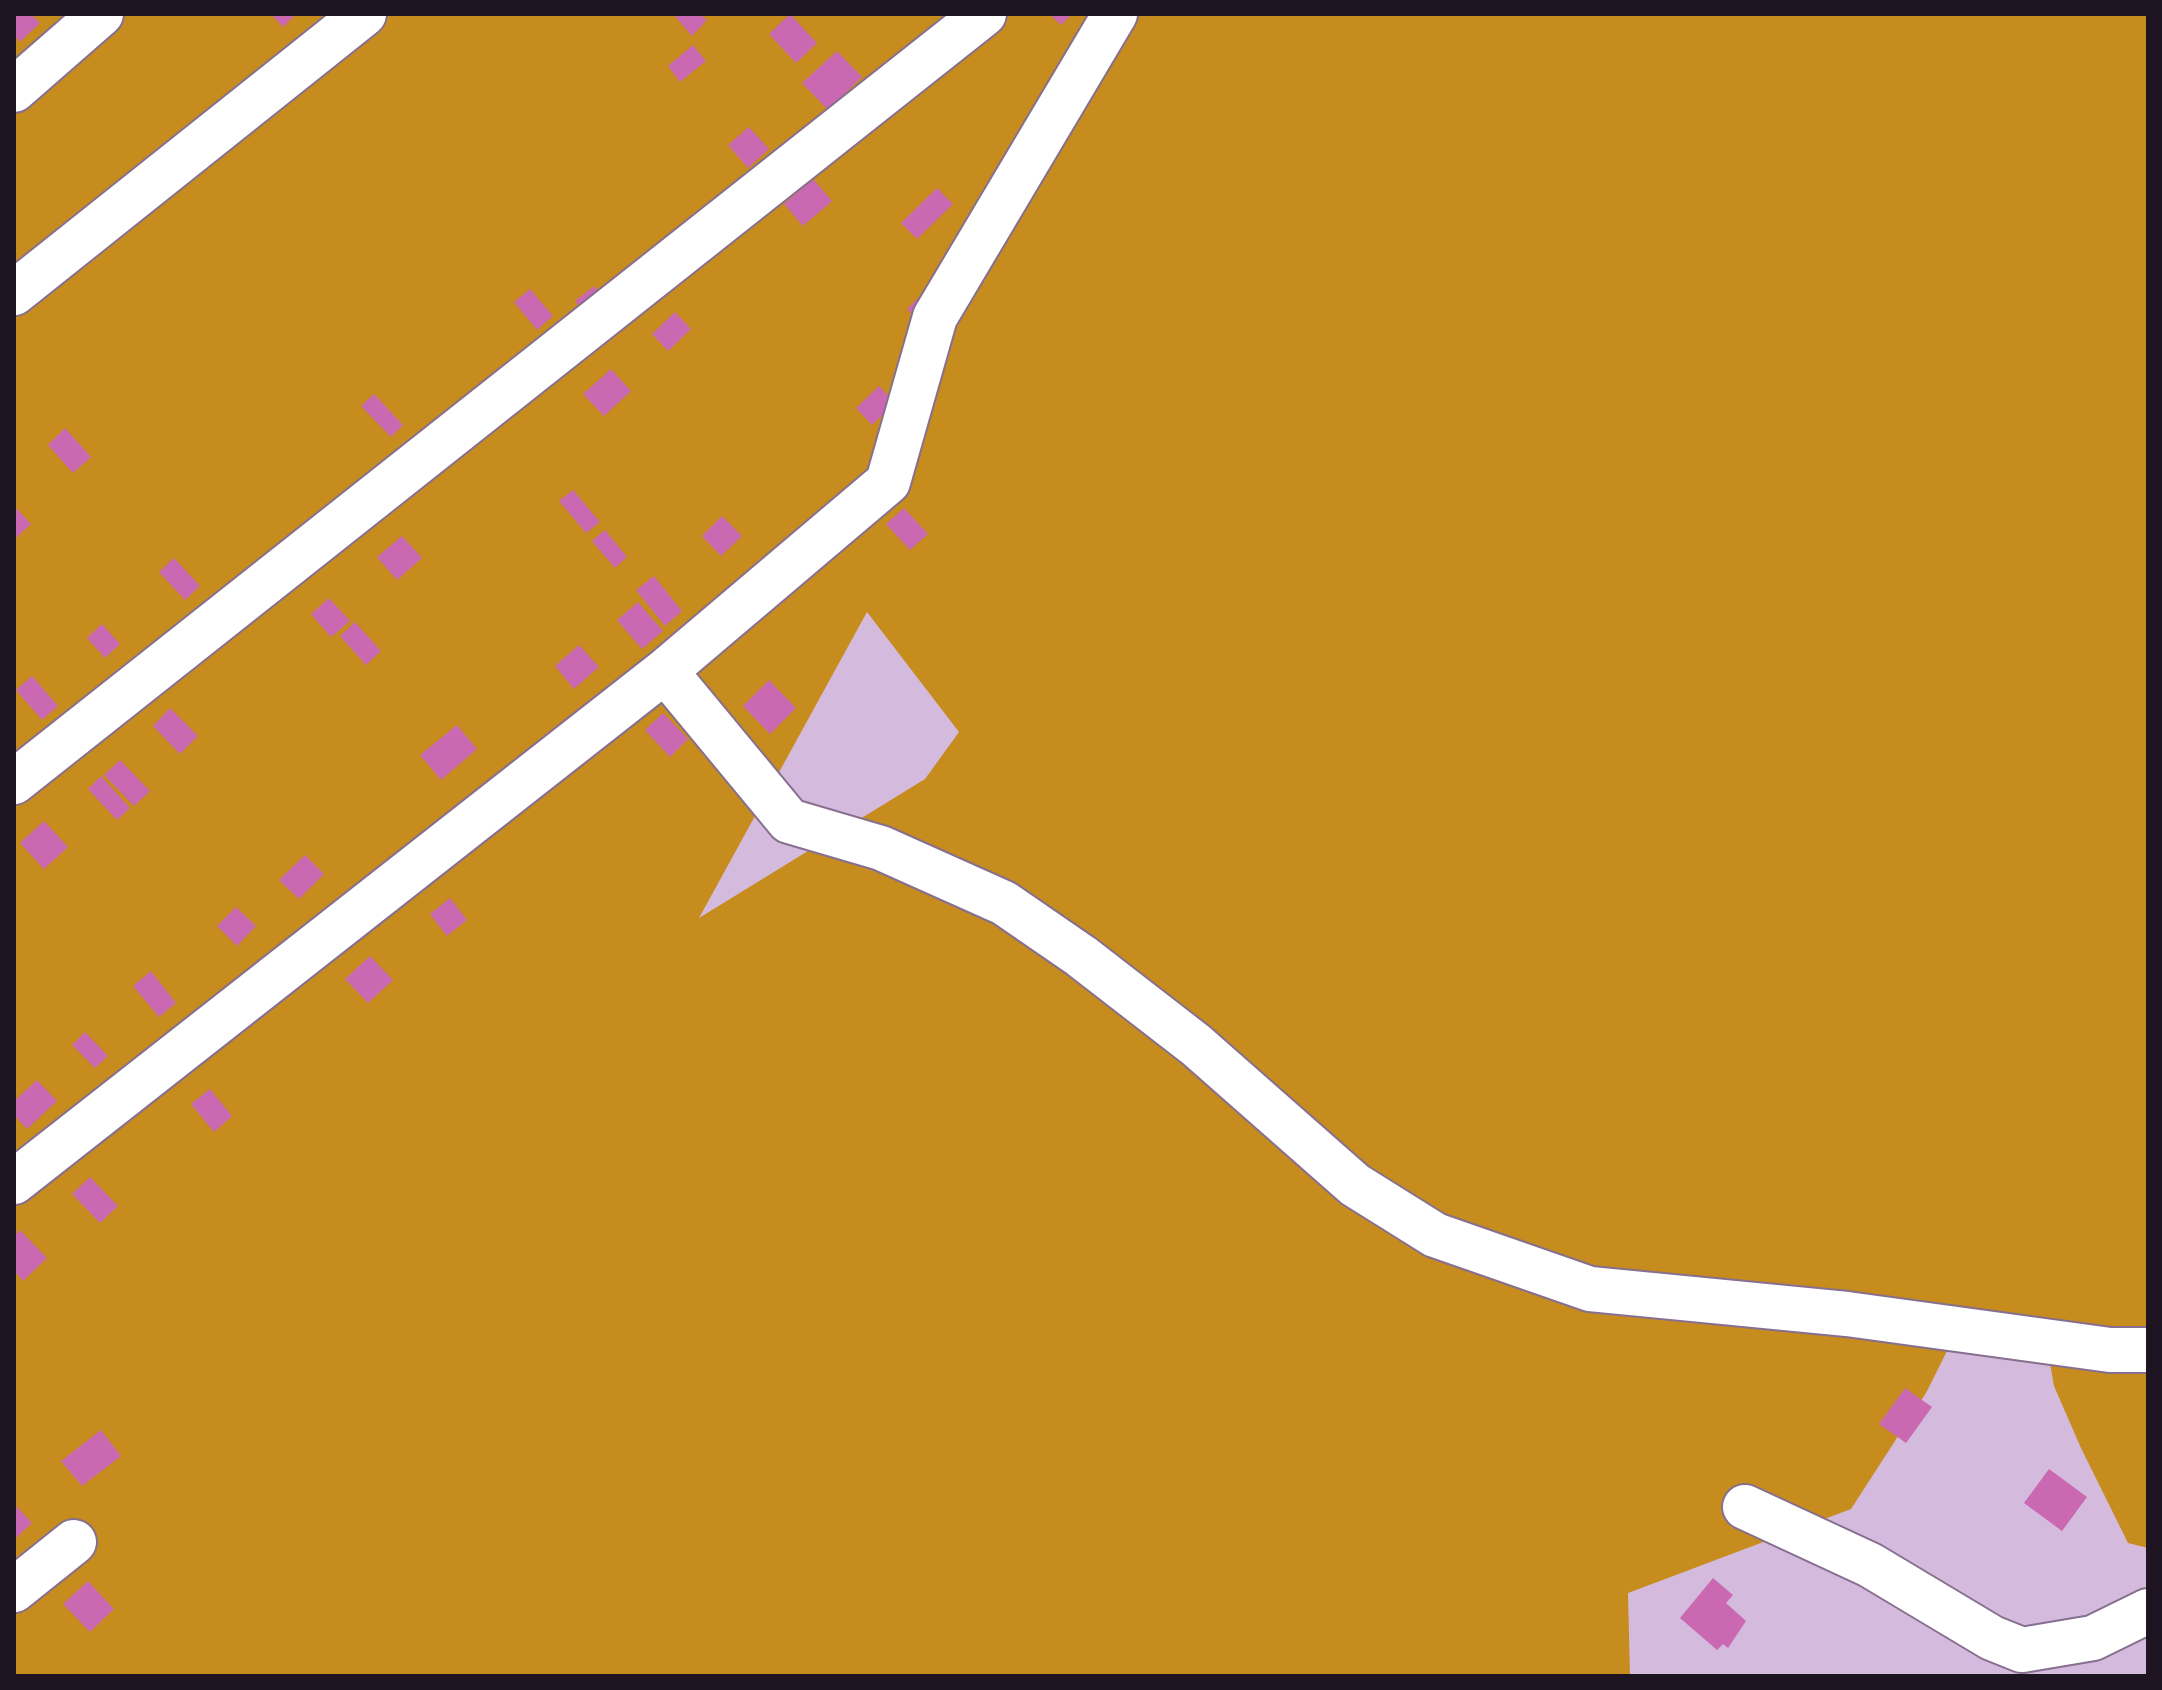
<!DOCTYPE html>
<html>
<head>
<meta charset="utf-8">
<style>
	body { margin:0 }
	#map { position:relative; width:2162px; height:1690px; overflow:hidden; background:#d4badc; font-family:"Golos Text",sans-serif }
	canvas { display:block }
	.frame { position:absolute; inset:0; border:16px solid #1e1421; pointer-events:none }
</style>
</head>
<body>
<div id="map">
<canvas width="2162" height="1690"></canvas>
<div class="frame"></div>
</div>
<script>
const g = document.querySelector('canvas').getContext('2d');
g.lineJoin = 'round';
function fillPath(path, color) { g.fillStyle = color; g.fill(path, 'evenodd'); }
const shape = rows => new Path2D(rows.map(r => 'M' + r).join(''));
function stroke(path, color, width, dash) { g.strokeStyle = color; g.lineWidth = width; g.lineCap = dash ? 'butt' : 'round'; g.setLineDash(dash || []); g.stroke(path); }
fillPath(shape([
	[14,14,2148,14,2148,1548,2128,1543,2081,1448,2054,1386,2043,1324,1948,1349,1926,1393,1851,1509,1628,1593,1630,1676,14,1676],
	[867,612,959,732,925,779,699,918]
]), '#c68c1d');
fillPath(shape([
	[14,14,31,14,40,23,20,42,14,35],
	[271,14,296,14,283,27],
	[673,14,700,14,707,20,692,36],
	[790,14,817,43,796,63,769,34],
	[1049,14,1072,14,1061,25],
	[693,45,706,61,680,82,668,66],
	[837,51,862,77,828,110,802,83],
	[749,127,769,149,748,168,728,145],
	[813,179,832,201,803,226,784,204],
	[937,188,953,204,917,239,901,223],
	[594,286,603,297,584,312,575,301],
	[530,289,553,316,537,330,514,302],
	[921,295,936,310,921,324,907,309],
	[675,312,691,329,668,351,652,334],
	[611,369,631,391,604,416,583,394],
	[879,386,895,403,872,425,856,408],
	[374,394,403,425,391,437,361,406],
	[65,428,91,457,73,473,48,445],
	[573,490,600,522,586,533,559,501],
	[14,506,31,524,16,538,14,536],
	[904,508,928,534,910,550,886,524],
	[722,516,742,536,721,556,702,536],
	[605,530,627,557,615,568,592,541],
	[402,536,422,558,397,580,377,557],
	[174,558,200,586,185,600,159,572],
	[654,576,682,611,665,626,636,590],
	[329,598,350,621,331,637,311,614],
	[638,602,663,631,642,649,617,620],
	[355,622,381,651,366,665,340,636],
	[102,624,120,644,105,658,87,638],
	[579,645,599,667,574,689,555,666],
	[32,676,58,706,42,720,16,690],
	[769,680,796,708,770,734,743,706],
	[170,708,198,736,180,754,153,726],
	[663,713,688,739,670,757,645,730],
	[457,725,477,749,441,780,420,755],
	[120,760,150,791,134,806,104,775],
	[101,776,130,808,117,820,88,789],
	[44,821,68,847,44,869,20,843],
	[305,855,324,874,299,899,279,880],
	[450,898,467,920,447,936,430,914],
	[236,907,256,926,237,946,217,926],
	[370,956,393,980,368,1003,345,979],
	[151,971,176,1003,159,1017,133,986],
	[85,1032,108,1056,95,1068,72,1045],
	[37,1080,57,1101,27,1129,14,1115,14,1101],
	[210,1089,232,1116,214,1132,191,1104],
	[90,1177,118,1206,100,1223,72,1194],
	[20,1230,47,1258,23,1281,14,1271,14,1236],
	[1905,1388,1932,1407,1906,1443,1879,1424],
	[101,1430,121,1456,82,1486,61,1461],
	[2049,1469,2087,1497,2062,1531,2024,1503],
	[14,1504,32,1523,14,1540],
	[1713,1578,1733,1595,1726,1603,1746,1621,1728,1648,1723,1644,1717,1650,1680,1618],
	[88,1581,114,1609,90,1632,63,1604]
]), '#ca68b1');
const minor = shape([
	[14,90,101,14],
	[14,293,364,14],
	[665,671,789,821,881,848,1004,903,1081,956,1196,1045,1355,1185,1435,1235,1590,1289,1847,1314,2110,1350,2148,1350],
	[14,782,984,14],
	[14,1182,665,671,888,482,935,317,1115,14],
	[1745,1507,1870,1565,1992,1638,2022,1650,2093,1638,2148,1611],
	[14,1590,74,1542]
]);
stroke(minor, '#876f8f', 48);
stroke(minor, '#fff', 44);
</script>
</body>
</html>
